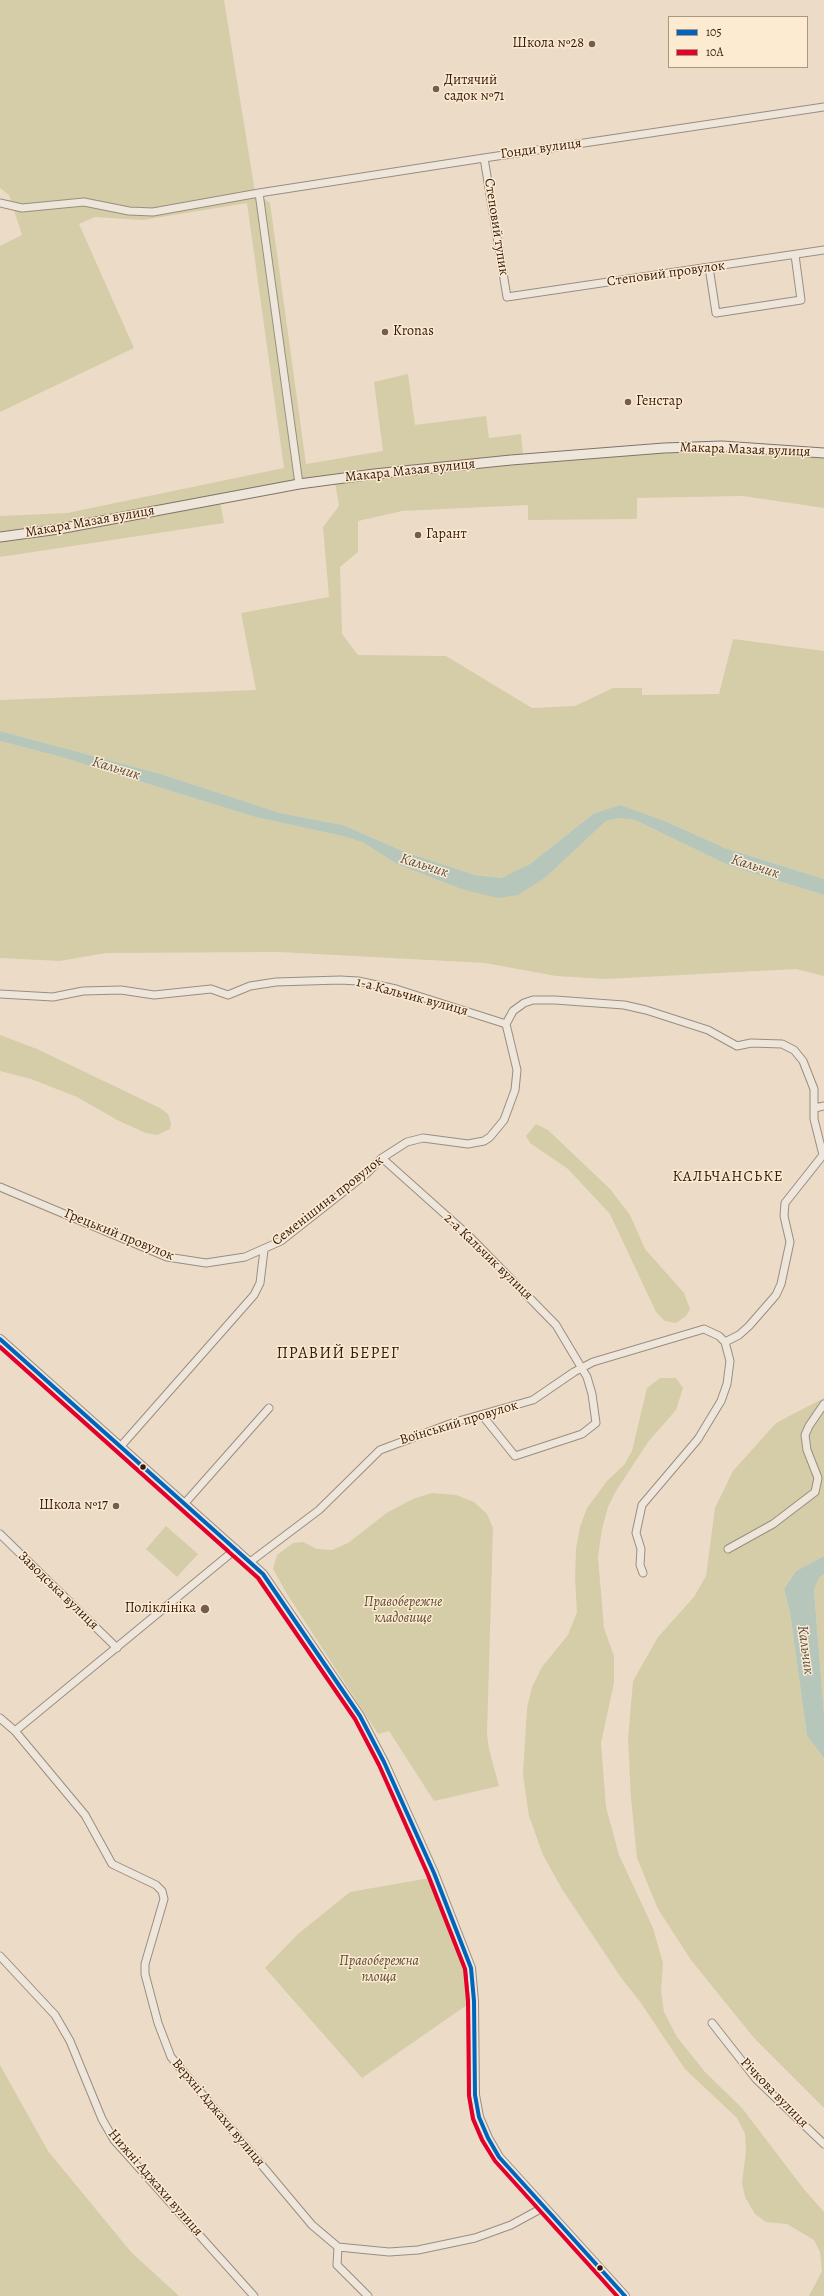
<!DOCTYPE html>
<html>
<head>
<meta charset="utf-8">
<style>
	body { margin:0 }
	#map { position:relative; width:824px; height:2296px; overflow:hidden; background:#ecdcc7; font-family:Alegreya,serif }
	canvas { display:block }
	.legend { position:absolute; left:668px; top:16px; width:140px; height:52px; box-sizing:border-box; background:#fcead1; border:1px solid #ac9683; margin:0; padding:5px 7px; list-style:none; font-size:12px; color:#34190e }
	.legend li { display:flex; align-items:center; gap:8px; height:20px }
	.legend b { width:20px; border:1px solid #ac9683 }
</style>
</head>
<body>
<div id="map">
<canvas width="824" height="2296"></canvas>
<ul class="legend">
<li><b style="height:5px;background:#0065bd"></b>105</li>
<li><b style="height:5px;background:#e4002b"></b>10А</li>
</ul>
</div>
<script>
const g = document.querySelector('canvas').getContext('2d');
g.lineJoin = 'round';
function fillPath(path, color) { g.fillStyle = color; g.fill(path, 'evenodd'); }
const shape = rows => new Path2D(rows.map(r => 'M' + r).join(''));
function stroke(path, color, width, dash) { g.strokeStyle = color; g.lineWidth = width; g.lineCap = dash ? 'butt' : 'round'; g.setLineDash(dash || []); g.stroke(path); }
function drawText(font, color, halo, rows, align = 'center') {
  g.font = font + ' Alegreya,serif'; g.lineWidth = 3; g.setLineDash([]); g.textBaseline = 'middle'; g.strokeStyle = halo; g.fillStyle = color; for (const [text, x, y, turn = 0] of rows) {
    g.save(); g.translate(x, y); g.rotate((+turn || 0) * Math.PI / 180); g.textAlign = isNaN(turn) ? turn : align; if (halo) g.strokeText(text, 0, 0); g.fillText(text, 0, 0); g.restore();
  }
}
fillPath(shape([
	[0,0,224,0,255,192,270,203,306,464,383,451,374,382,408,374,415,425,486,416,489,438,521,434,523,456,374,471,58,527,0,535,0,516,67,513,284,468,247,203,143,220,95,217,79,224,134,348,0,412,0,246,22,235,9,195,0,188],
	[722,450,824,456,824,508,743,496,637,498,637,519,528,520,528,505,402,511,358,521,358,552,340,567,342,634,358,655,446,656,532,708,575,706,613,688,642,688,642,695,719,694,733,639,824,651,824,879,725,848,667,822,593,814,530,864,501,878,475,875,405,852,343,825,280,813,161,774,0,731,0,700,256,690,241,613,329,597,323,527,339,506,335,482,511,463,664,451],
	[220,502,224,523,0,557,0,540],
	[0,741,61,757,255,817,342,836,362,842,397,864,461,889,498,897,546,877,606,821,619,818,635,820,730,866,824,895,824,976,796,969,606,979,556,976,485,963,279,952,106,953,60,961,0,958],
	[0,1035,37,1049,160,1108,168,1114,171,1123,170,1129,157,1135,146,1133,119,1121,77,1097,31,1079,0,1071],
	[536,1124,548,1130,610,1189,630,1215,645,1249,684,1293,690,1309,686,1316,676,1323,665,1321,656,1312,610,1214,568,1169,530,1143,526,1136],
	[660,1378,676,1378,683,1388,676,1410,648,1442,616,1491,608,1507,602,1529,598,1557,604,1628,614,1656,614,1683,601,1743,606,1807,619,1855,653,1928,663,1963,661,1991,664,2012,677,2037,705,2072,742,2108,803,2188,824,2212,824,2296,809,2296,822,2271,820,2252,814,2240,787,2224,766,2222,755,2214,745,2197,742,2183,746,2151,745,2134,737,2118,685,2069,641,2003,622,1979,562,1889,543,1855,529,1816,523,1775,527,1708,532,1687,542,1667,568,1635,577,1612,575,1578,576,1549,580,1527,587,1508,607,1481,624,1465,632,1451,647,1388],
	[824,1398,824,1556,796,1571,784,1589,790,1612,807,1736,824,1758,824,2108,754,2038,691,1960,658,1909,637,1858,631,1798,628,1739,633,1681,658,1637,694,1597,706,1576,715,1508,733,1471,776,1423],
	[432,1493,456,1495,474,1502,487,1514,493,1528,487,1734,489,1749,499,1786,434,1801,389,1731,378,1734,287,1594,273,1569,277,1555,293,1543,303,1542,317,1549,332,1550,348,1543,388,1512,413,1499],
	[166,1526,198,1554,177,1577,146,1549],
	[824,1574,824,1714,814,1590,819,1578],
	[435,1877,461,1939,474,2000,362,2078,265,1968,298,1934,350,1892],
	[0,2065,48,2151,131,2252,179,2296,0,2296]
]), '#d4cda8');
fillPath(shape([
	[0,731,161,774,280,813,343,825,405,852,475,875,501,878,530,864,593,814,620,805,667,822,725,848,824,879,824,895,730,866,635,820,619,818,606,821,546,877,518,895,498,898,461,889,397,864,362,842,342,836,255,817,61,757,0,741],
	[824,1556,824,1574,819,1578,814,1590,824,1714,824,1758,807,1736,790,1612,784,1589,796,1571]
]), '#b6c6ba');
const minor = shape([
	[484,158,507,297,824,250],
	[259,193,299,484],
	[0,203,22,208,84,202,129,211,153,212,259,193,484,158,824,107],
	[709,267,716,313,801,300,795,255],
	[0,994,53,997,83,991,121,990,154,995,211,989,228,995,250,986,276,982,340,980,358,981,396,989,506,1024],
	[506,1024,513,1011,524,1003,533,1000,555,1000,624,1005,646,1010,708,1030,737,1046,751,1043,782,1044,794,1050,803,1061,814,1089,814,1119,823,1155,785,1203,784,1216,790,1242,781,1284,776,1295,749,1326,739,1335,725,1342],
	[815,1108,824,1106],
	[382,1158,467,1234,556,1325,587,1377,592,1394,596,1423,582,1434,515,1456,486,1420,484,1414],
	[0,1187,167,1257,206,1263,245,1257,281,1241,366,1174,382,1158,407,1142,423,1138,468,1144,484,1141,490,1137,504,1120,515,1090,517,1070,506,1024],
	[121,1446,254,1295,260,1283,264,1250],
	[185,1503,269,1408],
	[0,1534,117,1648],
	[728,1549,773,1524,815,1492,818,1478,807,1450,805,1435,809,1426,824,1404],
	[250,1562,319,1510,380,1450,455,1422,533,1400,574,1372,593,1362,704,1329,719,1336,725,1342,730,1361,727,1384,721,1401,698,1439,642,1505,636,1533,641,1549,640,1565,643,1573],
	[0,1718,15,1731,85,1815,112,1864,156,1885,162,1891,164,1899,145,1964,145,1974,158,2023,171,2057,312,2225,338,2247,389,2252,418,2250,475,2238,511,2225,544,2207],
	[15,1731,236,1549],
	[0,1956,55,2015,70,2041,102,2119,114,2140,254,2296],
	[712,2023,756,2079,824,2144],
	[338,2247,337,2265,368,2296]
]);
const tertiary = shape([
	[0,1339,263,1574,360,1716,384,1762,434,1873,471,1968,474,2001,475,2095,479,2117,488,2138,499,2157,625,2296]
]);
const secondary = shape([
	[0,537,59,529,299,484,374,474,511,460,664,448,722,446,824,453]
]);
stroke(minor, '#9a8d81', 9);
stroke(tertiary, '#9a8d81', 10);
stroke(secondary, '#807468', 11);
stroke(minor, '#eee6db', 7);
stroke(tertiary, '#eee6db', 8);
stroke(secondary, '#eee6db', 9);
stroke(shape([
	[0,1339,263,1574,360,1716,384,1762,434,1873,471,1968,474,2001,475,2095,479,2117,488,2138,499,2157,625,2296]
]), '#0065bd', 4);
stroke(shape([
	[0,1347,258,1578,355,1719,379,1765,428,1875,465,1969,468,2001,469,2096,473,2119,482,2140,495,2161,617,2296]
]), '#e4002b', 4);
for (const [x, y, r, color] of [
	[592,44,4,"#745d4f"],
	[436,89,4,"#745d4f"],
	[385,332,4,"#745d4f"],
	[628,402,4,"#745d4f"],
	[418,535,4,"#745d4f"],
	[143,1467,3.5,"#34190e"],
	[116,1506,4,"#745d4f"],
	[205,1609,5,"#745d4f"],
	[600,2268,3.5,"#34190e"]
]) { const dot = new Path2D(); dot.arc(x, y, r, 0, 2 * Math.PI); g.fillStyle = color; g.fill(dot); stroke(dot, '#fcead1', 1.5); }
drawText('14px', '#34190e', '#fcead1', [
	["Школа №28",584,44,"right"],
	["Дитячий",444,81],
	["садок №71",444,97],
	["Kronas",393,332],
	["Генстар",636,402],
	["Гарант",426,535],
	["Школа №17",108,1506,"right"],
	["Поліклініка",196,1609,"right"]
], 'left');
drawText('14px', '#34190e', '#fcead1', [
	["Гонди вулиця",541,149,-8],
	["Степовий тупик",496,227,81],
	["Степовий провулок",666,274,-8],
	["Макара Мазая вулиця",745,450,2],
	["Макара Мазая вулиця",410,471,-6],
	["Макара Мазая вулиця",90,522,-10],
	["1-а Кальчик вулиця",412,997,15],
	["Семенішина провулок",328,1201,-38],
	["Грецький провулок",119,1235,22],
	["2-а Кальчик вулиця",488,1257,44],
	["Воїнський провулок",459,1423,-17],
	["Заводська вулиця",58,1591,44],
	["Річкова вулиця",774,2093,46],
	["Верхні Аджахи вулиця",218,2113,50],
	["Нижні Аджахи вулиця",155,2183,49]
]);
drawText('italic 14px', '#5e4b34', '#fcead1', [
	["Правобережне",403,1603],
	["кладовище",403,1619],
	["Правобережна",379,1962],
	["площа",379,1978]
]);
drawText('italic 15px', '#595248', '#fcead1', [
	["Кальчик",116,769,17],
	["Кальчик",424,866,18],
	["Кальчик",755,867,18],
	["Кальчик",805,1650,82]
]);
g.letterSpacing = '1px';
drawText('15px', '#34190e', '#fcead1', [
	["КАЛЬЧАНСЬКЕ",728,1177]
]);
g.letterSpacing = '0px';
g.letterSpacing = '1px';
drawText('16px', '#34190e', '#fcead1', [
	["ПРАВИЙ БЕРЕГ",338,1354]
]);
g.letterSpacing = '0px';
</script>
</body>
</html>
